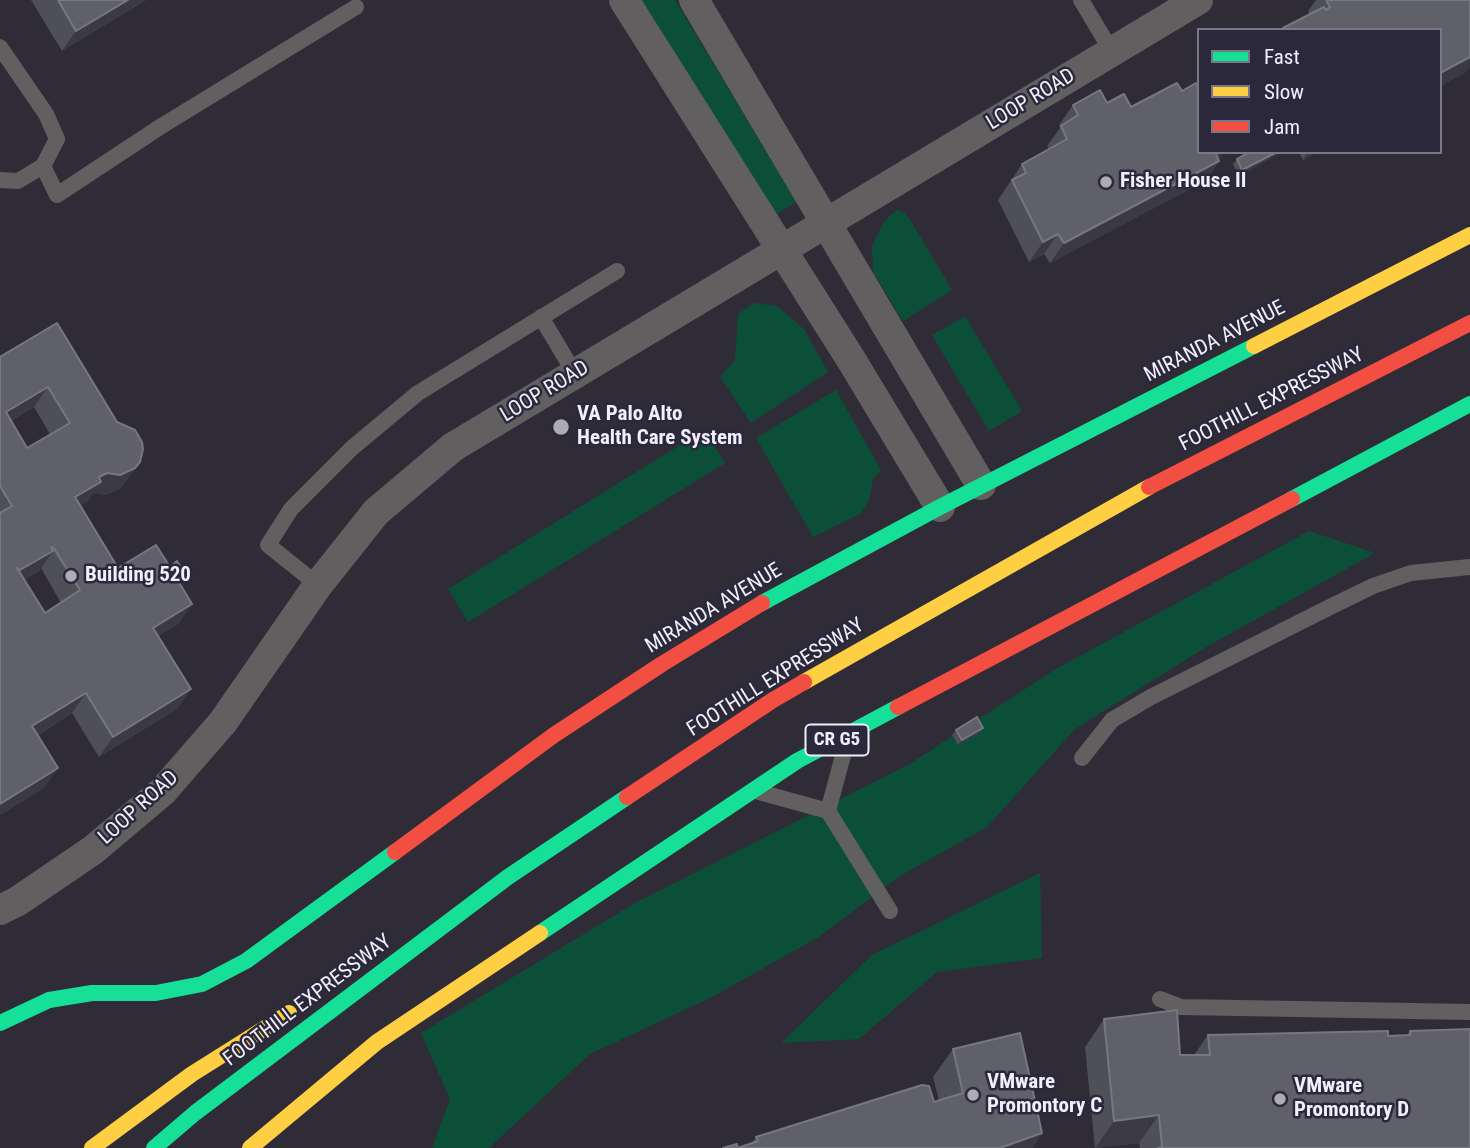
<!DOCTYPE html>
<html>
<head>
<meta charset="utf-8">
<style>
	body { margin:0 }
	#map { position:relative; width:1470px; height:1148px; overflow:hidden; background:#2f2c37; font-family:"Roboto Condensed",sans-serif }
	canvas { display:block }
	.legend { position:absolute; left:1197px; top:28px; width:245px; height:126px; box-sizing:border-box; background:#2c283b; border:2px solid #7a7888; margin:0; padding:9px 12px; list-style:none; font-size:21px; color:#f0effb }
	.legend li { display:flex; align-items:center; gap:14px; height:35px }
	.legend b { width:35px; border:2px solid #7a7888 }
</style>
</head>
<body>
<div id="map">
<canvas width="1470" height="1148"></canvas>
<ul class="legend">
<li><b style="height:9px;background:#16e098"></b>Fast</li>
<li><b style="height:9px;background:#ffcf43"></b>Slow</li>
<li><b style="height:9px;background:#f24e42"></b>Jam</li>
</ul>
</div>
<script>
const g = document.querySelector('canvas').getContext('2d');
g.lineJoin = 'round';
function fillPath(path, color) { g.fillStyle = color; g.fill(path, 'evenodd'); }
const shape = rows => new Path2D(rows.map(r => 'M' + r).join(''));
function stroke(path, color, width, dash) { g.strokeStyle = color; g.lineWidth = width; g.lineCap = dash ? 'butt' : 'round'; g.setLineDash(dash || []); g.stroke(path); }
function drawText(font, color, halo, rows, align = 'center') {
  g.font = font + ' "Roboto Condensed",sans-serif'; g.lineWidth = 5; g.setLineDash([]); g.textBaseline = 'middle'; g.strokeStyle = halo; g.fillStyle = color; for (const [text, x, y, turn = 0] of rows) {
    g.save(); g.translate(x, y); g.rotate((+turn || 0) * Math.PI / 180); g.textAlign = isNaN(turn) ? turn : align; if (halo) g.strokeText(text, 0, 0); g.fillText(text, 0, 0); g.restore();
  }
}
fillPath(shape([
	[638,0,675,0,796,202,774,216],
	[897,210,906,213,952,290,903,321,873,272,872,246,884,221],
	[754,303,777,306,804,329,828,372,751,423,720,377,735,360,738,314],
	[965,316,1022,411,989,431,932,335],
	[836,390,881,470,873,479,869,501,860,514,813,537,756,438],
	[704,430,725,463,468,622,448,589],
	[1309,531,1375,553,1208,646,1075,729,987,827,900,876,817,938,710,998,590,1054,489,1148,432,1148,450,1099,421,1033,635,903,908,765,1056,669],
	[1040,873,1042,958,937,972,859,1039,781,1043,872,955]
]), '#0c4f39');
stroke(shape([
	[1081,0,1112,52],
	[0,47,46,114,57,139,43,166,18,181,0,180],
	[43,166,57,195,160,127,356,7],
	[541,317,575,374],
	[318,585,268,545,291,509,352,448,418,393,617,271],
	[847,741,828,811,890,911],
	[1082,758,1112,720,1151,697,1332,606,1373,586,1411,573,1470,567],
	[759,792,828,811],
	[1160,999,1181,1007,1470,1012]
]), '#625f61', 16);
stroke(shape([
	[624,0,852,361,940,507],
	[694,0,981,485],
	[0,910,18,901,93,850,163,791,223,722,318,585,376,512,453,447,1198,0]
]), '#625f61', 30);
stroke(shape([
	[1292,499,1470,404],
	[762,603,940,507,1254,346],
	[540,933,797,761,898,707],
	[0,1023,49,1000,92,993,156,993,202,984,246,961,395,852],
	[154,1148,195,1113,508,877,627,797]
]), '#16e098', 16);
stroke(shape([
	[1254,346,1470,235],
	[804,682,1149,487],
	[92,1148,192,1074,289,1013],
	[250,1148,377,1042,540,933]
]), '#ffcf43', 16);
stroke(shape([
	[1149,487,1470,323],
	[898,707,1292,499],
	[627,797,773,700,804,682],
	[395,852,554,735,662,664,762,603]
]), '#f24e42', 16);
fillPath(shape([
	[31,0,146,0,62,51],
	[1316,0,1470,0,1470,66,1466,72,1440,86,1440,30,1282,30,1310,15,1308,11],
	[1107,103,1131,107,1219,161,1205,181,1050,263,1044,254,1029,262,998,200,1022,164,1049,149,1047,146,1060,128,1059,125,1073,105],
	[1249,152,1282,152,1239,176,1233,164,1237,159],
	[1299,152,1317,152,1303,160],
	[57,323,140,462,121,488,106,495,93,493,87,502,80,506,118,568,179,583,192,604,178,624,158,636,191,689,177,709,99,757,72,713,38,735,44,788,0,815,0,357],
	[34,407,50,434,27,448,11,421],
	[41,568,61,603,45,613,24,580,39,571],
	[956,730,979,733,958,745,952,735],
	[1104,1019,1180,1055,1194,1055,1208,1035,1388,1036,1407,1035,1410,1031,1470,1148,1140,1148,1139,1143,1095,1148,1085,1047],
	[953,1049,1042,1133,1032,1148,723,1148,738,1148,751,1144,756,1137,939,1100,933,1077]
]), '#4f4f58');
fillPath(shape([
	[128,0,146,0,62,51,76,31],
	[1470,57,1470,66,1466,72,1440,86,1440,73],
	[1218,152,1224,152,1205,181,1050,263,1064,243],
	[1277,152,1282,152,1239,176,1242,170],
	[1308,152,1317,152,1303,160],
	[1058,234,1044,254,1029,262,1043,242],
	[48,387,34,407,0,427,6,412],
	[140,462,121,488,106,495,93,493,87,502,61,517,75,497,99,477,107,473],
	[53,547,49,554,53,551,39,571,6,590,20,570],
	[192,604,178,624,139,648,153,628],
	[191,689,177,709,99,757,113,737],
	[86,693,72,713,19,746,32,726],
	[983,728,979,733,958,745,962,740],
	[58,768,44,788,0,815,0,804],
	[1159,1115,1139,1143,1095,1148,1114,1121],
	[1042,1133,1032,1148,1000,1148]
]), '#3b3a44');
const building = shape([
	[58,0,128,0,76,31,58,0],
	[1326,0,1470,0,1470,57,1440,73,1440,30,1284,30,1283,28,1324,7,1326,10,1330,7,1326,0],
	[1177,83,1182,91,1196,83,1199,88,1199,152,1218,152,1216,154,1219,161,1064,243,1058,234,1043,242,1012,180,1026,173,1022,164,1067,139,1061,126,1078,115,1073,105,1100,90,1107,103,1124,94,1131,107,1177,83],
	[1249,152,1277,152,1242,170,1237,159,1249,152],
	[57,323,117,422,135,430,142,442,143,449,140,462,135,468,120,475,107,473,99,477,101,482,75,497,118,568,156,545,170,567,177,561,185,574,177,579,192,604,153,628,191,689,113,737,86,693,32,726,58,768,0,804,0,513,12,506,0,486,0,357,57,323],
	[48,387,70,423,27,448,6,412,48,387],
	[53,547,80,590,45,613,17,568,20,570,53,551,51,548,53,547],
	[977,717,983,728,962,740,956,730,977,717],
	[1177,1010,1180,1055,1210,1055,1208,1035,1388,1031,1388,1036,1410,1035,1410,1031,1470,1029,1470,1148,1158,1148,1162,1147,1159,1115,1114,1121,1104,1019,1177,1010],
	[1020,1033,1042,1133,1000,1148,723,1148,737,1144,738,1148,758,1141,756,1137,922,1085,929,1086,934,1102,963,1093,953,1049,1020,1033]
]);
fillPath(building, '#60606a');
stroke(building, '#777780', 2);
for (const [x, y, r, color] of [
	[1106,182,7,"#acabb6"],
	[561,427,9,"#acabb6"],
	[71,576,7,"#acabb6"],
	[973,1095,7,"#acabb6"],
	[1280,1099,7,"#acabb6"]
]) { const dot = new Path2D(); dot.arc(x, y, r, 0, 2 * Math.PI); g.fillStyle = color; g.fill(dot); stroke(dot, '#2c283b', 2.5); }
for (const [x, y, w] of [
	[837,740,63]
]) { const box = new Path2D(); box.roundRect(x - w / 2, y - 15.5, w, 31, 5); g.fillStyle = '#2c283b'; g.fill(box); stroke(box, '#f0effb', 2); }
drawText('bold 19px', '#f0effb', null, [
	["CR G5",837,740]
]);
drawText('21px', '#f0effb', '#2c283b', [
	["LOOP ROAD",1031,100,-31],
	["MIRANDA AVENUE",1215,342,-27],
	["LOOP ROAD",545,392,-31],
	["FOOTHILL EXPRESSWAY",1272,400,-27],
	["MIRANDA AVENUE",714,609,-31],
	["FOOTHILL EXPRESSWAY",776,678,-32],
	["LOOP ROAD",139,808,-42],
	["FOOTHILL EXPRESSWAY",308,1001,-37]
]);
drawText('bold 21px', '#f0effb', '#2c283b', [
	["Fisher House II",1120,182],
	["VA Palo Alto",577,415],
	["Health Care System",577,439],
	["Building 520",85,576],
	["VMware",987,1083],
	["Promontory C",987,1107],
	["VMware",1294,1087],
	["Promontory D",1294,1111]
], 'left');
</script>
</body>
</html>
